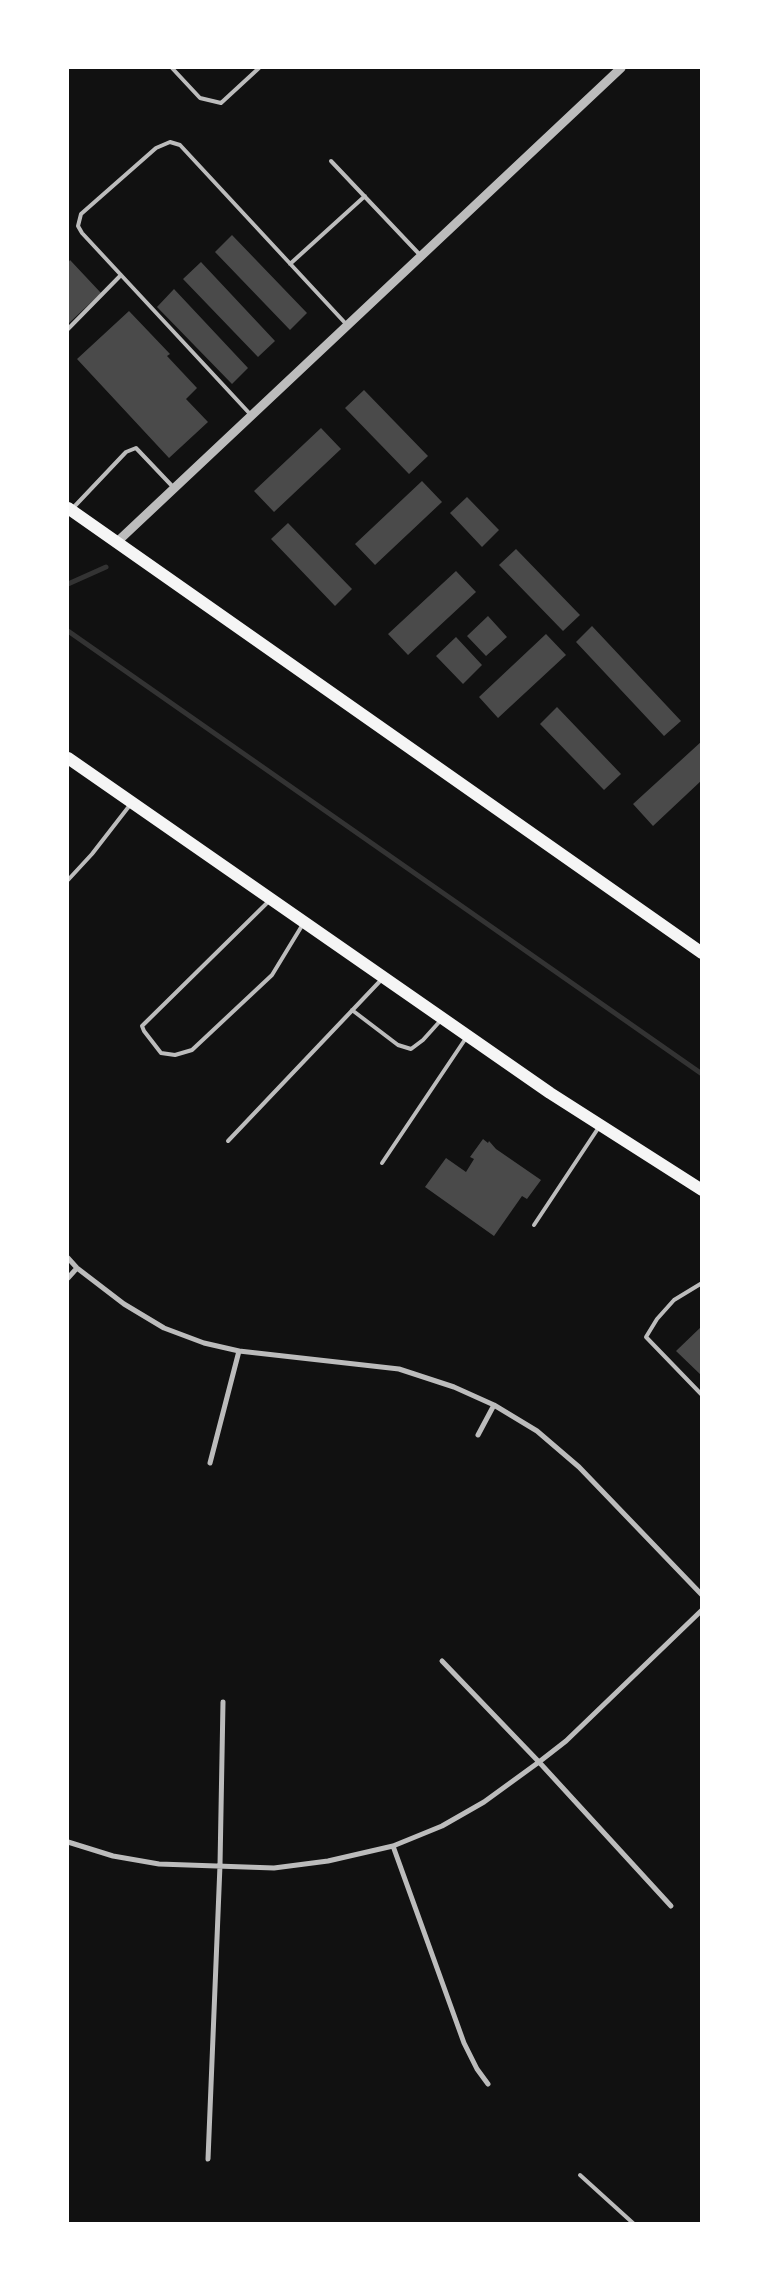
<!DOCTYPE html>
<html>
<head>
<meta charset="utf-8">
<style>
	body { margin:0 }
	#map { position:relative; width:769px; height:2291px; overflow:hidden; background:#111; font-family:Overpass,sans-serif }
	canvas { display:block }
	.frame { position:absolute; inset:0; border:69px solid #fff; pointer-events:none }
</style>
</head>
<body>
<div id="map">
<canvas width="769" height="2291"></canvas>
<div class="frame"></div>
</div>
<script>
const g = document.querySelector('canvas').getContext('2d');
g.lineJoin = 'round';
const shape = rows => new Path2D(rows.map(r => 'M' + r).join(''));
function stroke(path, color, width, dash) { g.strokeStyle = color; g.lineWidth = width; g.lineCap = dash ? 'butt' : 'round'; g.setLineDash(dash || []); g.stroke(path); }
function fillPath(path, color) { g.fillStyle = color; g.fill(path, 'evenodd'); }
stroke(shape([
	[68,584,106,567],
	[68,631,702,1074]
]), '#333', 5);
fillPath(shape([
	[232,235,307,313,290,330,215,252],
	[70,260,101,293,68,324,68,263],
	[201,262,275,341,258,357,183,279],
	[174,289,248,368,232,384,157,307],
	[129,311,170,354,167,356,197,388,186,399,208,422,169,458,77,359],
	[364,390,428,456,409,474,345,408],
	[321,428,341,449,274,512,254,491],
	[422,481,442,502,375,565,355,544],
	[467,497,499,530,482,547,450,513],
	[288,523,352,589,335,606,271,539],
	[516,549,580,615,563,631,499,565],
	[456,571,476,592,408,655,388,634],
	[488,616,507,637,486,656,467,636],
	[592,626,681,721,664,736,576,642],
	[546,634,566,655,498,718,479,697],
	[456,637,482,665,463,684,436,656],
	[557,707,621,774,604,790,540,724],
	[702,741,702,780,653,826,633,804],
	[483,1139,488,1143,489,1141,496,1149,541,1180,527,1199,522,1196,494,1236,425,1187,446,1158,466,1172,474,1159,470,1157],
	[702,1326,702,1376,676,1351]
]), '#4a4a4a');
stroke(shape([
	[172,68,200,98,221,103,259,68],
	[331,161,421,256],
	[290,264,365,196],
	[68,329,121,275],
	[251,415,82,233,78,226,81,214,156,148,170,142,180,145,347,325],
	[72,509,126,452,136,448,174,488],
	[68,880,92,854,130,805],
	[269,901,142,1026,144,1031,161,1053,175,1055,192,1050,272,975,303,924],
	[352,1010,398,1045,411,1049,423,1040,441,1020],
	[228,1141,382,979],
	[382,1163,466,1038],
	[534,1225,599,1127],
	[702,1283,674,1300,657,1319,646,1337,702,1395],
	[580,2175,634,2224]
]), '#bcbcbc', 4);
stroke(shape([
	[68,1258,77,1268,124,1304,164,1328,204,1343,239,1351,399,1369,454,1387,494,1405,537,1431,579,1467,702,1595],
	[68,1278,77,1268],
	[478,1435,494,1405],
	[210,1463,239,1351],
	[442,1661,539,1762,671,1906],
	[68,1842,113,1856,159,1864,274,1868,328,1861,393,1846,442,1826,484,1802,539,1762,566,1741,702,1610],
	[393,1846,464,2043,477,2069,488,2084],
	[208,2159,220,1865,223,1702]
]), '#bcbcbc', 5);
stroke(shape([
	[117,542,621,68]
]), '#bcbcbc', 9);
stroke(shape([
	[68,508,702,953],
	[68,758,550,1093,702,1190]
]), '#f5f5f5', 12);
</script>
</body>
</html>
